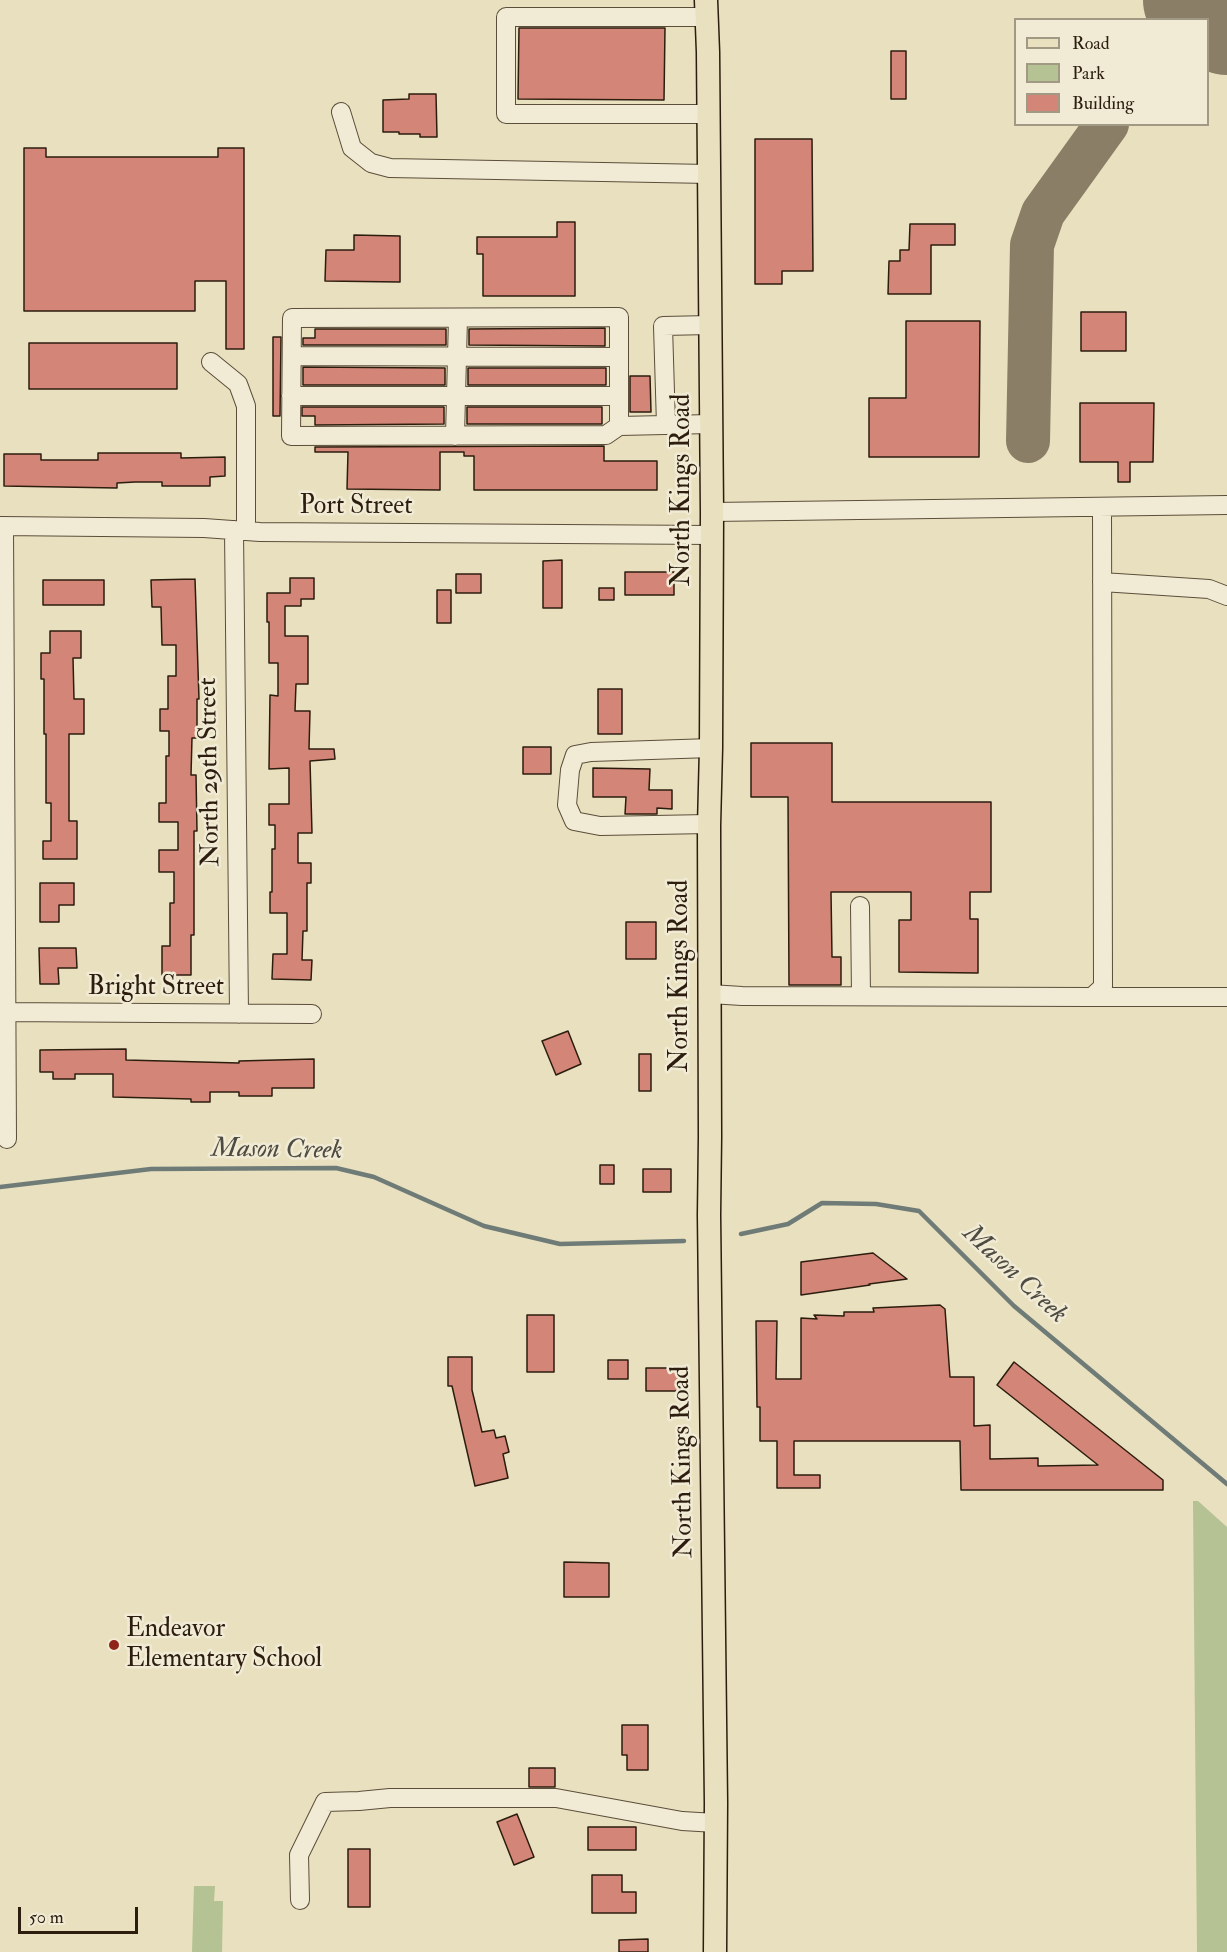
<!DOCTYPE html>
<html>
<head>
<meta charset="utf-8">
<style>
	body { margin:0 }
	#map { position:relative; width:1227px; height:1952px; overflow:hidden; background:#e9e0bf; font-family:"IM FELL Double Pica",serif }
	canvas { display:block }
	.legend { position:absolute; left:1014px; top:18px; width:195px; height:108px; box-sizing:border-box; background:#f1ebd5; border:2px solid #a29985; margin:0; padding:8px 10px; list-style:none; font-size:18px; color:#2c1d0e }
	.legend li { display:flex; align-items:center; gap:12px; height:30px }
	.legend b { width:30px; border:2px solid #a29985 }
	.scale { position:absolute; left:18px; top:1907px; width:120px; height:27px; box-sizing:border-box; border:3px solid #2c1d0e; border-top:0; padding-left:8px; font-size:18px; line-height:21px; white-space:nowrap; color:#2c1d0e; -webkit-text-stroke:4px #f1ebd5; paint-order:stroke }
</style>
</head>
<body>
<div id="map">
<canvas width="1227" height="1952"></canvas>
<ul class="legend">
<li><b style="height:8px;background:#e9e0bf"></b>Road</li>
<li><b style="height:16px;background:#b5c293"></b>Park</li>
<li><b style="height:16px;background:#d38678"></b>Building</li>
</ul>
<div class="scale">50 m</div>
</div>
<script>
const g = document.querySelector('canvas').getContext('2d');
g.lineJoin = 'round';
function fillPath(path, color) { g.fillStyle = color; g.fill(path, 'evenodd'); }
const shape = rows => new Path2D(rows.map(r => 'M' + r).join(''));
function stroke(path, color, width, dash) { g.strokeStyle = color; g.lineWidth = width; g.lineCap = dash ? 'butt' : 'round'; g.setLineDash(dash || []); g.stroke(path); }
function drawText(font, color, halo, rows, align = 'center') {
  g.font = font + ' "IM FELL Double Pica",serif'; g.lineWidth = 5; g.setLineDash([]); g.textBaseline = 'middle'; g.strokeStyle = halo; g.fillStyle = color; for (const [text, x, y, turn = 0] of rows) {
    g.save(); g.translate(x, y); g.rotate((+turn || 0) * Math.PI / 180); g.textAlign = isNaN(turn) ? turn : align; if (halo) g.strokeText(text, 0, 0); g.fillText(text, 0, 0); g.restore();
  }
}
fillPath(shape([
	[1193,1501,1198,1501,1227,1527,1227,1952,1197,1952],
	[194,1886,215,1886,214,1901,223,1901,222,1952,192,1952]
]), '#b5c293');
stroke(shape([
	[0,1187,151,1169,336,1168,374,1177,484,1226,560,1244,684,1241],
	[741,1234,788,1224,822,1203,876,1204,919,1211,1014,1306,1227,1484]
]), '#6f7b76', 4.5);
stroke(shape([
	[1181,20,1195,0],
	[1028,441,1032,245,1043,213,1107,124]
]), '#8a7e66', 44);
stroke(shape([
	[1197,0,1227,21]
]), '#8a7e66', 108);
const building = shape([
	[519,28,665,28,664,100,518,99,519,28],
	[891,51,906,51,906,99,891,99,891,51],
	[409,94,436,94,437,137,420,137,420,134,399,134,399,132,383,132,383,100,409,99,409,94],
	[755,139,812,139,813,271,782,271,782,284,755,284,755,139],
	[24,148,46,148,46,157,218,157,218,148,244,148,244,349,226,349,226,281,195,281,195,311,24,311,24,148],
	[557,222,575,222,575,296,483,296,483,254,477,254,477,237,557,237,557,222],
	[910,224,955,224,955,245,931,245,931,294,888,294,889,261,900,261,900,250,909,250,910,224],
	[354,235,400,236,400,282,325,281,326,250,354,250,354,235],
	[1081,312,1126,312,1126,351,1081,351,1081,312],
	[906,321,980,321,979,457,869,457,869,398,906,398,906,321],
	[605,328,605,346,469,345,469,329,605,328],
	[315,329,446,329,446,345,303,345,303,338,315,338,315,329],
	[273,337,281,337,280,416,273,416,273,337],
	[29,343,177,343,177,389,29,389,29,343],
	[303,367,445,368,445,385,303,385,303,367],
	[468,368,606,368,606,385,468,385,468,368],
	[630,376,650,376,651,412,630,412,630,376],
	[1080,403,1154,403,1153,462,1130,462,1130,482,1118,482,1118,462,1080,462,1080,403],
	[302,407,444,407,444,424,315,425,315,416,302,416,302,407],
	[467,407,602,407,602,424,467,424,467,407],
	[604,446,604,461,657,461,657,490,474,490,474,456,464,456,464,452,440,452,440,490,347,489,348,452,315,452,315,447,604,446],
	[98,453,181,453,181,458,225,457,225,476,210,477,210,486,162,486,162,482,135,482,117,483,117,488,4,486,4,454,41,454,41,460,98,460,98,453],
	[562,560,562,608,543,608,543,561,562,560],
	[625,572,674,572,674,595,625,595,625,572],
	[456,574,481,574,481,593,456,593,456,574],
	[290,578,314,578,314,599,301,599,301,606,285,606,285,636,308,636,308,684,296,684,295,711,310,711,309,749,334,749,335,759,310,761,312,833,298,833,298,863,311,863,311,883,307,883,307,931,303,931,302,960,312,960,311,980,272,979,273,954,287,954,287,913,270,913,270,892,272,892,272,849,275,849,275,825,269,825,269,804,289,804,289,768,269,769,270,695,278,696,278,663,269,663,269,622,267,622,267,593,290,593,290,578],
	[195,579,199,699,197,699,197,738,192,738,191,775,196,775,197,831,194,831,194,935,191,935,191,975,162,975,162,946,170,946,170,903,174,903,174,872,159,872,159,850,178,850,178,822,159,822,159,803,166,803,166,756,169,756,169,731,160,731,160,709,168,709,168,676,176,676,176,645,162,645,161,607,152,607,151,580,195,579],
	[43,580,104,580,104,605,43,605,43,580],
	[599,588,614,588,614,600,599,600,599,588],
	[437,590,451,590,451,623,437,623,437,590],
	[50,631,81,631,81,658,73,658,74,699,84,699,84,734,69,734,69,821,77,821,77,859,43,859,43,841,51,841,51,803,46,803,46,734,44,734,44,679,41,679,41,653,50,653,50,631],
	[598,689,622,689,622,734,598,734,598,689],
	[751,743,832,743,832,802,991,802,991,892,970,892,970,919,978,919,978,973,899,972,899,920,911,920,911,892,831,892,832,957,841,957,841,985,789,985,788,797,751,797,751,743],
	[523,747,551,747,551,774,523,774,523,747],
	[593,768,650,769,649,790,672,790,672,809,657,808,657,814,625,814,626,797,593,797,593,768],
	[40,883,74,883,74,905,59,905,59,922,40,922,40,883],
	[626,922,656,922,656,959,626,959,626,922],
	[39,948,76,948,77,968,58,968,59,984,40,984,39,948],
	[568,1031,581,1064,556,1075,542,1041,568,1031],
	[126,1049,126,1060,239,1063,239,1061,314,1059,314,1088,272,1088,272,1096,239,1096,239,1092,210,1092,210,1102,191,1102,191,1099,113,1097,113,1074,75,1074,75,1079,53,1079,53,1072,40,1072,40,1050,126,1049],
	[639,1054,651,1054,651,1091,639,1091,639,1054],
	[600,1165,614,1165,614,1184,600,1184,600,1165],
	[643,1169,671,1169,671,1192,643,1192,643,1169],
	[873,1253,907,1279,869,1284,870,1285,801,1295,801,1262,873,1253],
	[940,1305,945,1309,950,1377,974,1377,974,1426,990,1425,990,1459,1038,1458,1038,1466,1098,1465,997,1385,1014,1362,1163,1480,1163,1490,961,1490,960,1441,794,1441,794,1475,820,1475,820,1488,777,1488,777,1441,760,1441,760,1407,757,1407,756,1321,777,1321,776,1379,801,1379,801,1318,817,1319,814,1315,844,1316,844,1312,874,1312,873,1308,940,1305],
	[527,1315,554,1315,554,1372,527,1372,527,1315],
	[448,1357,472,1357,472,1390,482,1432,494,1430,496,1438,505,1436,509,1452,503,1454,508,1478,475,1486,452,1386,448,1386,448,1357],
	[608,1360,628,1360,628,1379,608,1379,608,1360],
	[646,1368,678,1368,678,1391,646,1391,646,1368],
	[564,1562,609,1563,609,1597,564,1597,564,1562],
	[622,1725,648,1725,648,1770,627,1770,627,1755,622,1755,622,1725],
	[529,1768,555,1768,555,1787,529,1787,529,1768],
	[517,1814,534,1857,514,1865,497,1822,517,1814],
	[588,1827,636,1827,636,1850,588,1850,588,1827],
	[348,1849,370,1849,370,1907,348,1907,348,1849],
	[592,1875,622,1875,622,1892,636,1892,636,1913,592,1913,592,1875],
	[648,1939,648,1952,619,1952,619,1940,648,1939]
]);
fillPath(building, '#d38678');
stroke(building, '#2c1d0e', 1.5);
const minor = shape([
	[707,17,506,17,506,114,709,114],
	[341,112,352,148,371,163,390,168,709,174],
	[292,356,619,357],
	[211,362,238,384,246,406,246,531],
	[291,396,619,396],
	[666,425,663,326,710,325],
	[619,426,619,317,292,318,291,436,606,435,619,426,711,424],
	[455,436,458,318],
	[712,512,1227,505],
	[0,526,204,528,260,532,712,535],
	[4,526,7,1139],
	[234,530,239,1014],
	[1102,582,1209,589,1227,596],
	[709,826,708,824,600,826,574,821,567,805,570,770,575,755,591,752,711,748],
	[860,906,861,996],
	[710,994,742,996,1092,997,1103,987,1102,507],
	[1092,997,1227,997],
	[0,1012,312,1014],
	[300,1900,299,1855,325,1802,359,1801,390,1798,556,1798,682,1821,716,1823]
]);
const major = shape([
	[706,0,708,52,712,512,711,748,709,826,710,1137,709,1215,716,1803,715,1952]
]);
stroke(minor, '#5b4e3a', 20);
stroke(major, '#2c1d0e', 25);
stroke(minor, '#f1ebd5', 18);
stroke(major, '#e9e0bf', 22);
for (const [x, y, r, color] of [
	[114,1645,6,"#8f2418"]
]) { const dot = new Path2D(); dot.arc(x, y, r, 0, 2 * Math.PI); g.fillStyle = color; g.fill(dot); stroke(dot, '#f1ebd5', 2); }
drawText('26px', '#2c1d0e', '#f1ebd5', [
	["North Kings Road",683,490,-90],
	["Port Street",356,507],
	["North 29th Street",211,772,-91],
	["North Kings Road",681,976,-90],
	["Bright Street",156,988],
	["North Kings Road",684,1462,-91]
]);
drawText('26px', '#2c1d0e', '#f1ebd5', [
	["Endeavor",126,1630],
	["Elementary School",126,1660]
], 'left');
drawText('italic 27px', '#4e4c42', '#f1ebd5', [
	["Mason Creek",277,1151,1],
	["Mason Creek",1014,1275,43]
]);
</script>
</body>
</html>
